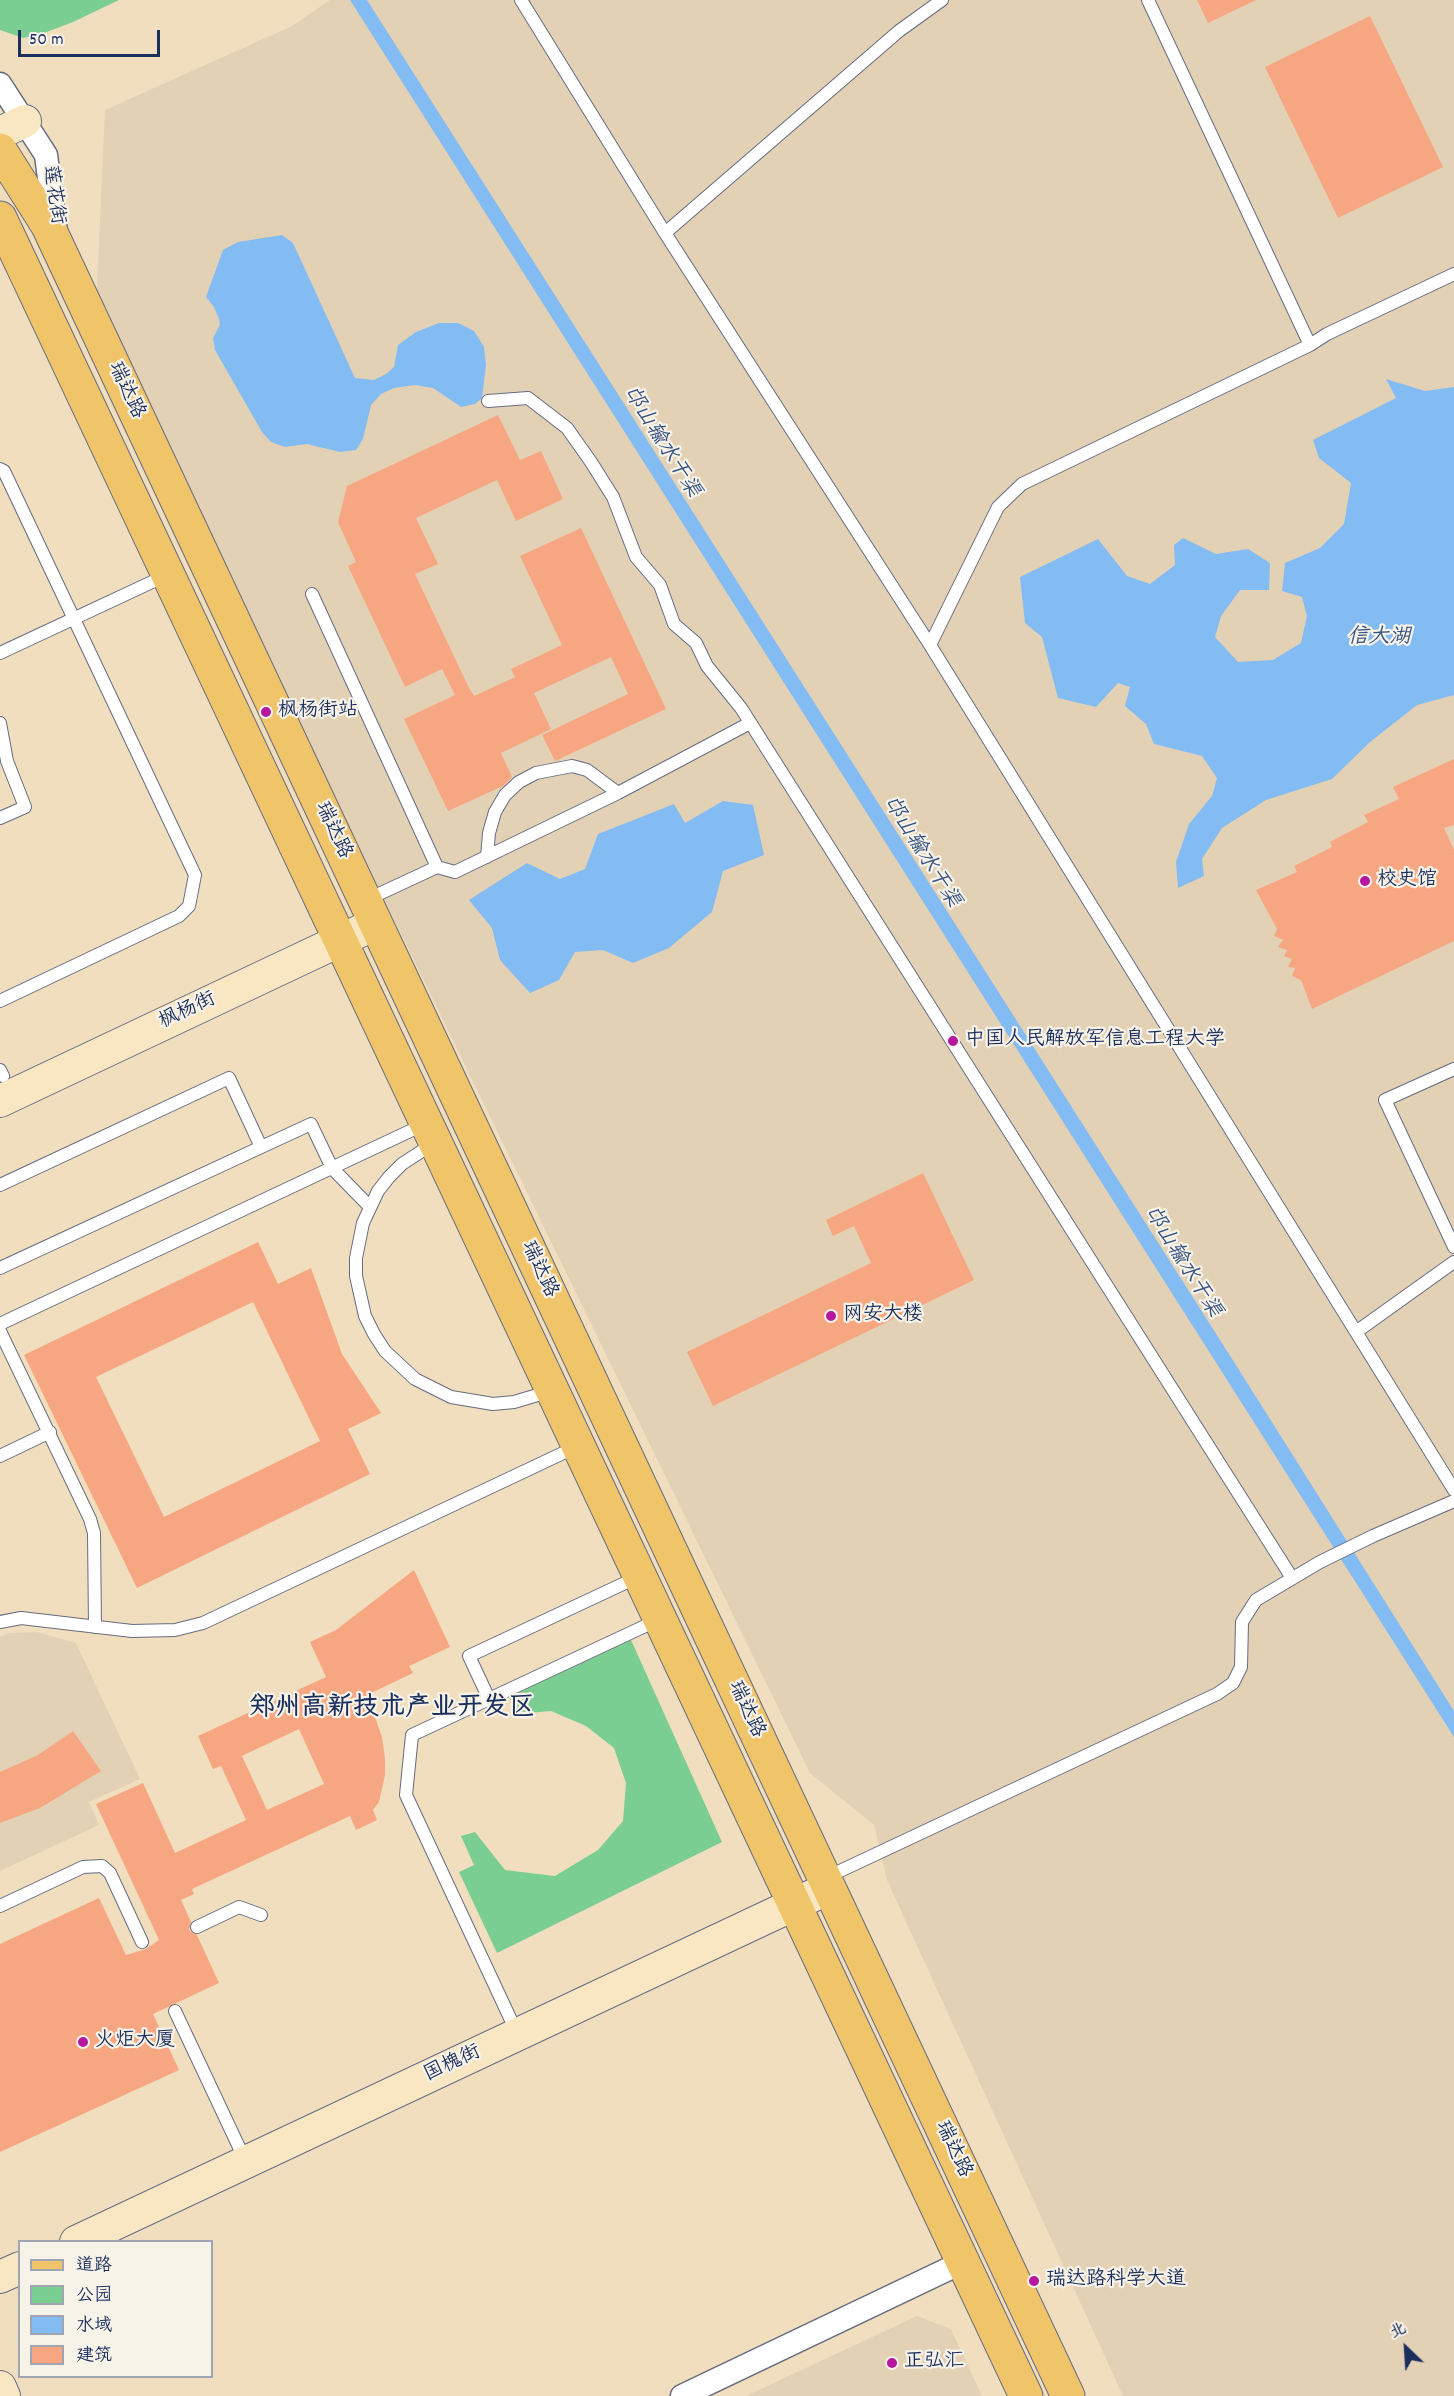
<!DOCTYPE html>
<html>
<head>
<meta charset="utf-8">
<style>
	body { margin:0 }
	#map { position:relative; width:1454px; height:2396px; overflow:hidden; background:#f1debe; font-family:Dekko,"LXGW WenKai TC",sans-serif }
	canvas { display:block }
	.legend { position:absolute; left:18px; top:2240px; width:195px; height:138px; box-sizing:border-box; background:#f7f3e8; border:2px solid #9fa5b1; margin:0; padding:8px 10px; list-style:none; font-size:18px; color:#1b2f5e }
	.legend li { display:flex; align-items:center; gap:12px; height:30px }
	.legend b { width:30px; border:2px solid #9fa5b1 }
	.north { position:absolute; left:1376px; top:2318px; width:60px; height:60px; -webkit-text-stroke:4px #f7f3e8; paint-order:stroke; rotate:335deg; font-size:16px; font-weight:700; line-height:24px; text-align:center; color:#1b2f5e }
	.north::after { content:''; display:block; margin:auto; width:21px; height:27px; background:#1b2f5e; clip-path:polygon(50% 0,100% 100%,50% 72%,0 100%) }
	.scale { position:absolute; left:18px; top:30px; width:142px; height:27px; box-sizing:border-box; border:3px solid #1b2f5e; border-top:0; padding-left:8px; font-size:18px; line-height:21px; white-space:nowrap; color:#1b2f5e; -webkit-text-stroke:4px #f7f3e8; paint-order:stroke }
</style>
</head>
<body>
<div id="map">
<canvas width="1454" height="2396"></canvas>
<ul class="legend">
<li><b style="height:8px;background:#f0c469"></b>道路</li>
<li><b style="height:16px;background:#7bce91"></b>公园</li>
<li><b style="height:16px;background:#83bbf3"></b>水域</li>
<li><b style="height:16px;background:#f6a782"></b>建筑</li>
</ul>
<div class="north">北</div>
<div class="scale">50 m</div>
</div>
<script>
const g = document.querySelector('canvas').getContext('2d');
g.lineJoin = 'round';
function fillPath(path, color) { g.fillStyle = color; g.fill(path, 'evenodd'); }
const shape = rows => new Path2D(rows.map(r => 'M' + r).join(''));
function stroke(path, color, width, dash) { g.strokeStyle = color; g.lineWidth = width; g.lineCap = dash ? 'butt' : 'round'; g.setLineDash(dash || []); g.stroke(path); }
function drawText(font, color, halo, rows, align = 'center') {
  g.font = font + ' Dekko,"LXGW WenKai TC",sans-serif'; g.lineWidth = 4.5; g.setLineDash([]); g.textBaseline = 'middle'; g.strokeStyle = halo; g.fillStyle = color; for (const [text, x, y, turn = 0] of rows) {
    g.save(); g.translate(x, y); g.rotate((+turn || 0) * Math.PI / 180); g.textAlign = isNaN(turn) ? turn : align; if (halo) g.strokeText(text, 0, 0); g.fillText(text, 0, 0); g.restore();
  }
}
fillPath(shape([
	[330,0,1454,0,1454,2396,1123,2396,887,1880,874,1825,810,1773,96,308,105,110,292,26],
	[37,1632,76,1643,140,1779,89,1802,99,1825,0,1871,0,1637,9,1633],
	[917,2316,951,2329,982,2396,746,2396]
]), '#e3d1b6');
fillPath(shape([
	[0,0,119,0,73,22,39,35,23,38,0,30],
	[631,1640,722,1842,497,1953,459,1872,474,1865,461,1836,475,1832,505,1870,555,1876,598,1850,623,1821,626,1783,614,1748,586,1726,551,1711,517,1714,509,1697]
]), '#7bce91');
fillPath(shape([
	[350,0,367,0,1234,1362,1454,1711,1454,1737],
	[282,235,293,243,355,378,374,380,386,374,394,367,398,345,416,332,439,323,458,323,474,331,484,347,486,365,482,398,475,404,461,407,433,388,415,385,394,388,381,394,371,405,363,439,356,450,340,452,307,444,285,447,271,442,262,432,215,350,213,338,220,325,219,319,214,307,206,297,223,250,238,242],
	[1386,379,1425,391,1454,387,1454,695,1417,705,1370,742,1332,779,1266,800,1222,828,1202,859,1204,876,1178,888,1176,862,1189,824,1212,796,1217,778,1202,756,1154,744,1146,724,1125,706,1130,687,1118,683,1096,707,1058,698,1042,637,1025,623,1020,577,1098,539,1127,576,1150,584,1175,565,1174,545,1183,538,1216,554,1248,549,1270,563,1269,590,1240,590,1221,616,1215,637,1238,662,1273,660,1301,643,1307,616,1302,597,1282,591,1285,563,1320,548,1344,524,1351,483,1319,458,1313,440,1396,398],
	[723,801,753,805,764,855,723,871,712,912,669,948,633,963,603,950,575,952,559,980,530,993,500,960,492,928,469,900,527,863,560,879,585,869,598,834,674,804,685,823]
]), '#83bbf3');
fillPath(shape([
	[1197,0,1256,0,1208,23],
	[1370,16,1443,167,1338,218,1265,67],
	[498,415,520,460,541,451,563,499,516,521,497,480,416,518,438,564,415,574,469,688,474,696,515,677,511,669,562,645,520,556,581,528,666,709,555,761,542,735,628,694,611,657,534,693,551,729,501,753,512,777,503,786,448,811,404,719,455,695,442,669,405,687,348,566,356,562,338,522,347,486],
	[1454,759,1454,825,1444,828,1454,850,1454,941,1312,1009,1301,980,1292,976,1295,968,1288,967,1292,959,1284,956,1287,950,1278,947,1283,940,1274,936,1277,929,1256,890,1297,872,1294,866,1332,847,1330,842,1368,822,1364,815,1399,799,1393,787],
	[923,1173,974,1280,713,1406,687,1352,871,1263,854,1226,833,1236,826,1220],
	[258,1242,278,1284,311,1268,342,1354,381,1413,348,1429,370,1474,137,1588,24,1355],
	[253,1302,320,1441,164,1517,96,1377],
	[414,1570,450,1647,409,1666,413,1673,367,1695,382,1737,385,1759,385,1775,379,1802,373,1810,377,1820,356,1830,350,1816,192,1889,194,1894,181,1900,191,1922,189,1930,197,1935,219,1983,153,2014,179,2070,0,2152,0,1944,99,1898,126,1955,146,1949,159,1940,96,1804,143,1783,175,1853,246,1820,221,1766,213,1769,198,1736,326,1677,310,1642,336,1630],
	[299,1729,324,1784,267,1810,242,1756],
	[73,1731,101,1771,40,1808,0,1823,0,1772,38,1755]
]), '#f6a782');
const lane = shape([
	[521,0,665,233,930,645,1454,1490],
	[665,233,899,31,942,0],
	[1310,345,1327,334,1454,274],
	[488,401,528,398,567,428,591,462,613,497,636,557,660,585,674,624,696,643,707,666,741,708,1292,1578],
	[0,469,4,471,195,875,189,906,179,916,0,1001],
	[312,594,437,867,366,900],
	[930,645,998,507,1022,484,1310,345,1148,0],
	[0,653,167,575],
	[0,723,7,761,25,807,0,818],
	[487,857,489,833,495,812,505,795,519,782,536,773,572,766,587,770,618,793],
	[437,867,455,872,618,793,750,723],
	[1454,1069,1385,1100,1454,1247],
	[0,1070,3,1076],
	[434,1143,402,1164,389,1177,378,1191,363,1223,356,1258,356,1276,365,1316,374,1334,385,1351,415,1379,451,1397,493,1404,514,1402,551,1391],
	[0,1185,229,1078,261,1147],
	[0,1268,311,1124,332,1168,370,1207],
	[0,1324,425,1124],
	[0,1331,90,1519,94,1533,95,1627],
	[1356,1332,1454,1262],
	[0,1456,50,1432],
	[0,1622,21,1618,132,1631,175,1630,203,1623,578,1446],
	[489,1699,469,1656,640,1576],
	[825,1878,1217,1694,1233,1683,1241,1667,1242,1622,1256,1600,1320,1562,1373,1536,1454,1501],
	[0,1906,83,1867,102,1866,110,1873,142,1942],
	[197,1927,239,1907,261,1915],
	[175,2011,246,2162],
	[517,2033,406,1795,412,1735,658,1620]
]);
const street = shape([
	[0,84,46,155,56,232],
	[682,2396,963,2262]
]);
const secondary = shape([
	[0,133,25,121],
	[0,1101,375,924],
	[76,2242,829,1888],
	[0,2277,20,2268],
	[0,2387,4,2396]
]);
const primary = shape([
	[0,150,48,226,1068,2396],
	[0,218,1026,2396]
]);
stroke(lane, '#666c80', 14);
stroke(street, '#666c80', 25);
stroke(secondary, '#666c80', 34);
stroke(primary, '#666c80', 35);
stroke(lane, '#fff', 12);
stroke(street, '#fff', 22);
stroke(secondary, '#f9e7c3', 32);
stroke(primary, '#f0c469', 33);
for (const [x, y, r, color] of [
	[266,712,6,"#b5179e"],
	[1365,881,6,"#b5179e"],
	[953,1041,6,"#b5179e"],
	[831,1316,6,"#b5179e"],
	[83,2042,6,"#b5179e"],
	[1034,2281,6,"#b5179e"],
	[892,2363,6,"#b5179e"]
]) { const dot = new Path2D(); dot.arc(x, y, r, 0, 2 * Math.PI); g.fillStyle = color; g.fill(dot); stroke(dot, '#f7f3e8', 2); }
drawText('20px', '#1b2f5e', '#f7f3e8', [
	["莲花街",52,195,82],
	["瑞达路",125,391,65],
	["瑞达路",332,831,65],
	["枫杨街",188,1012,-25],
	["瑞达路",538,1270,65],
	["瑞达路",745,1710,65],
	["国槐街",453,2065,-25],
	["瑞达路",952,2150,65]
]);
drawText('20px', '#1b2f5e', '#f7f3e8', [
	["枫杨街站",278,712],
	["校史馆",1377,881],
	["中国人民解放军信息工程大学",965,1041],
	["网安大楼",843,1316],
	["火炬大厦",95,2042],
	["瑞达路科学大道",1046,2281],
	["正弘汇",904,2363]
], 'left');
drawText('italic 21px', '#355283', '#f7f3e8', [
	["邙山输水干渠",660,443,58],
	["信大湖",1379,639],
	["邙山输水干渠",920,853,58],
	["邙山输水干渠",1181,1263,58]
]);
drawText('bold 26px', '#1b2f5e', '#f7f3e8', [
	["郑州高新技术产业开发区",392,1710]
]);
</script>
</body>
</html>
